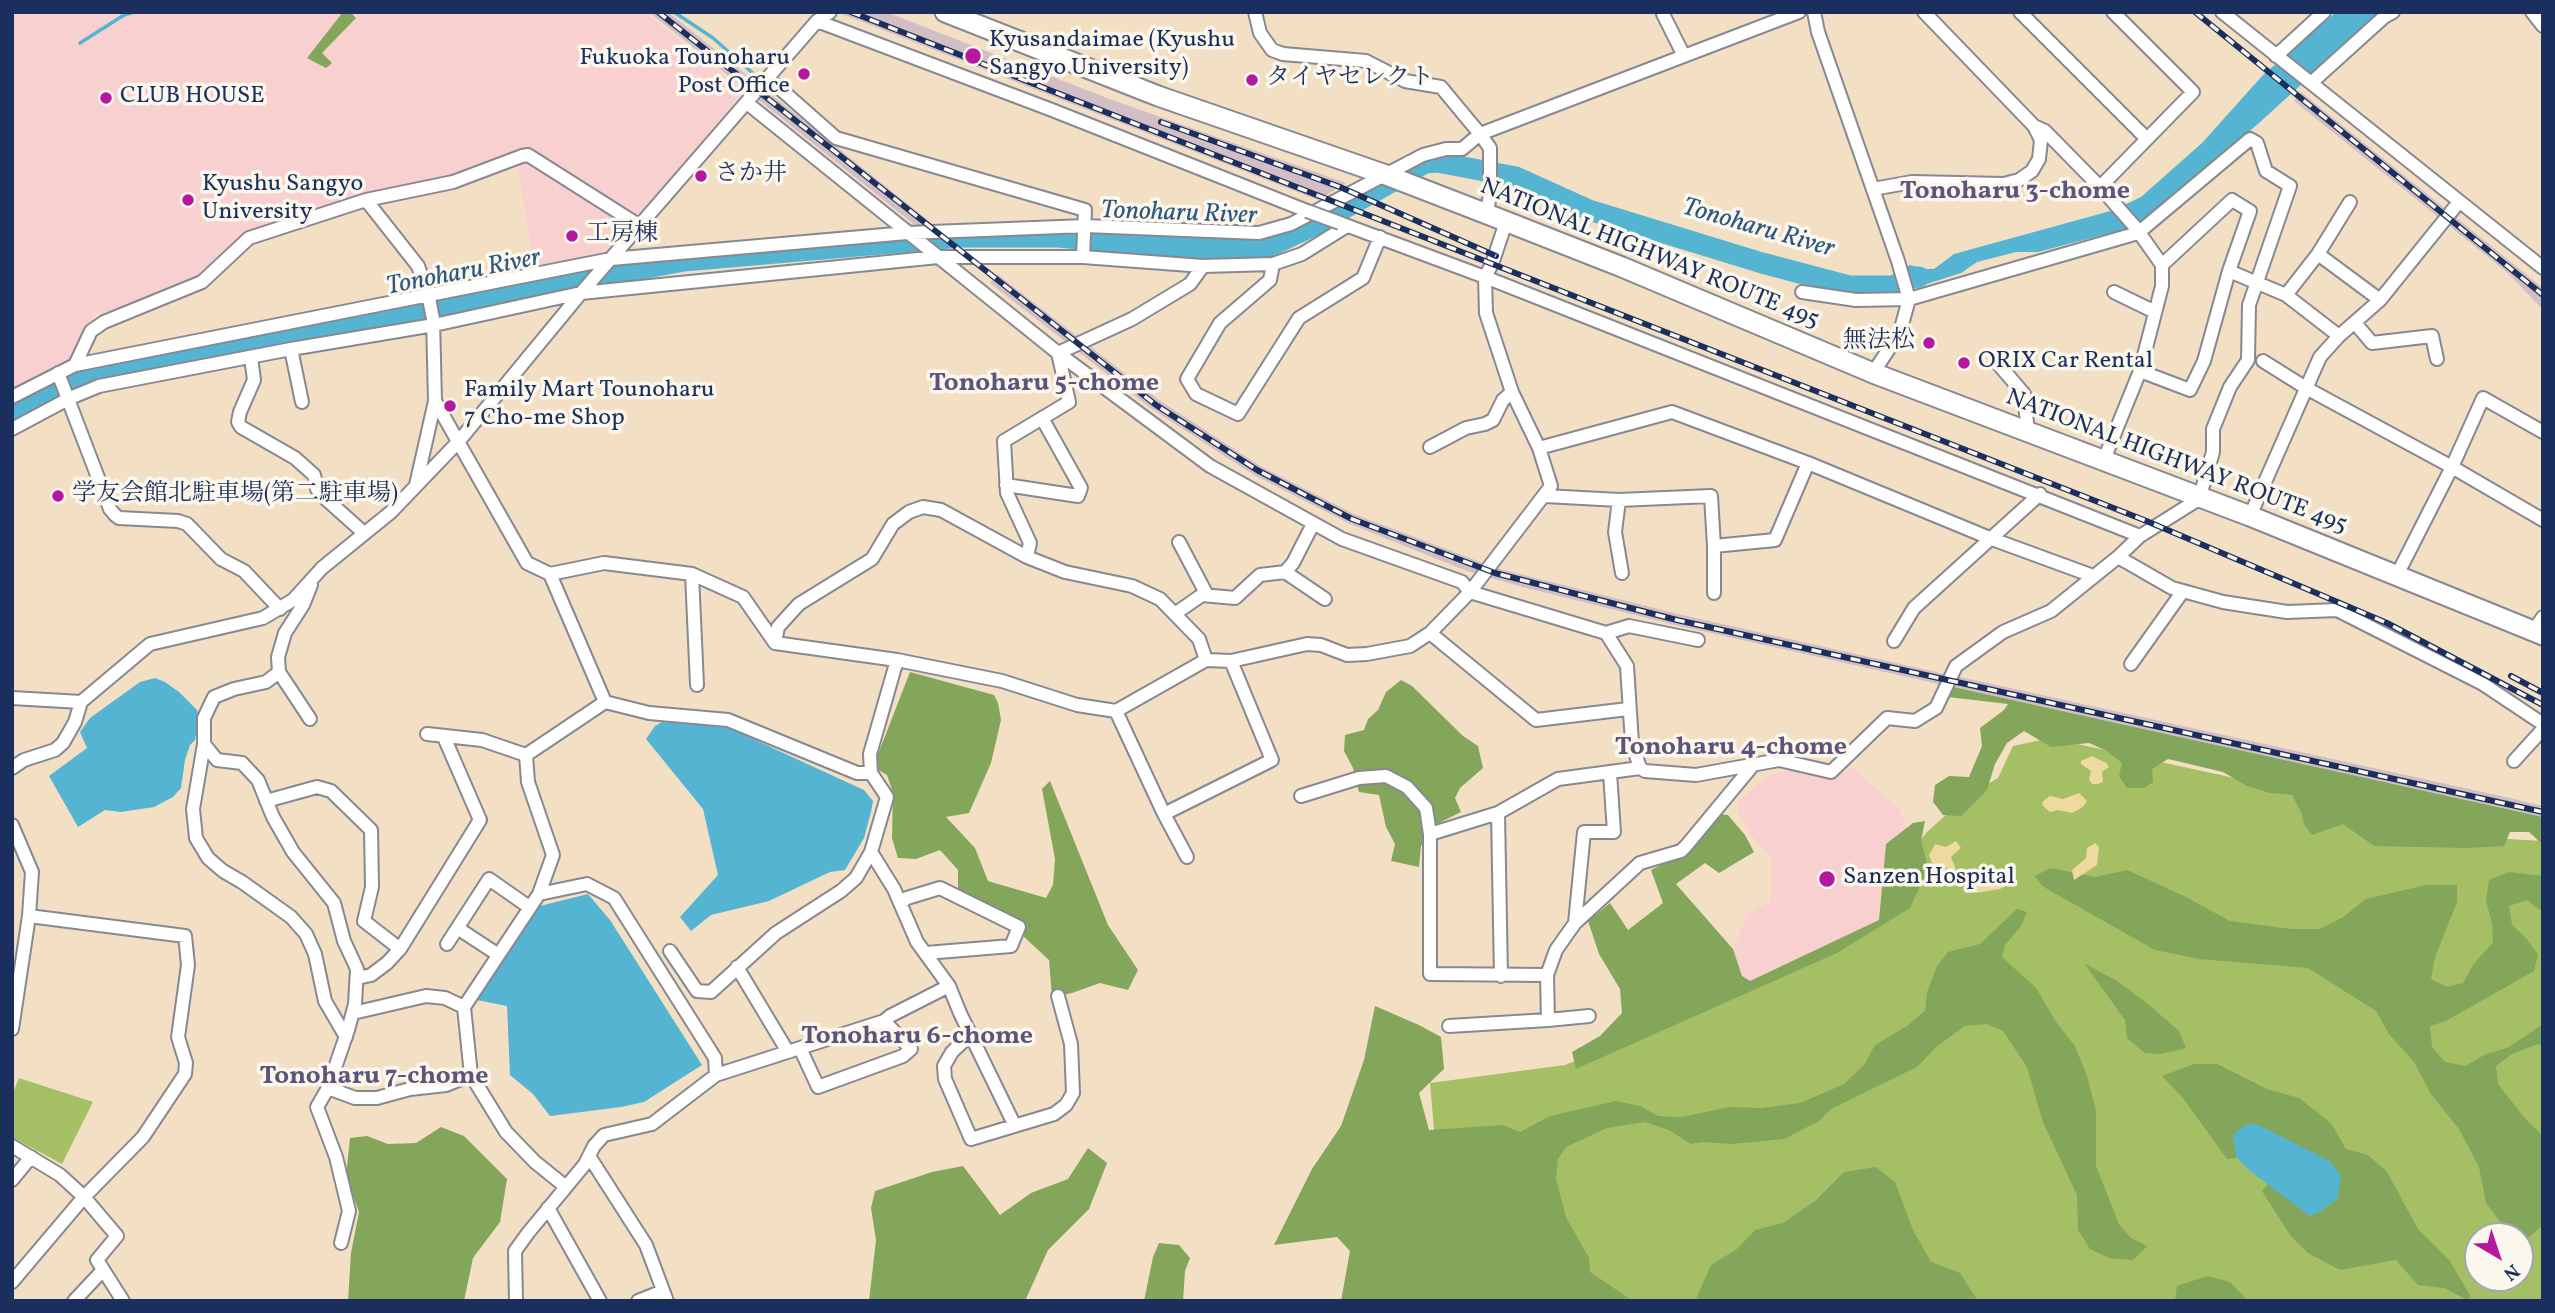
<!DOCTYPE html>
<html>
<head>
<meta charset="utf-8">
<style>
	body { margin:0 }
	#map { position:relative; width:2555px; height:1313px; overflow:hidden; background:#f3e0c4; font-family:Vollkorn,serif }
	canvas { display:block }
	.frame { position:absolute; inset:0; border:14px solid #1b2f5e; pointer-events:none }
	.north { position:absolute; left:2464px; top:1222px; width:70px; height:70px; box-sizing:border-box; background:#fbf7ec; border:2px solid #a1a7b3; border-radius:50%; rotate:141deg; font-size:19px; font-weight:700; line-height:28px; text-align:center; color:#1b2f5e }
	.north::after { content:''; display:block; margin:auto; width:24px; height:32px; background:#b5179e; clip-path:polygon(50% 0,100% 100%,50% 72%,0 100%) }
</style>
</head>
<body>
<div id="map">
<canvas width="2555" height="1313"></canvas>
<div class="frame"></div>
<div class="north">N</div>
</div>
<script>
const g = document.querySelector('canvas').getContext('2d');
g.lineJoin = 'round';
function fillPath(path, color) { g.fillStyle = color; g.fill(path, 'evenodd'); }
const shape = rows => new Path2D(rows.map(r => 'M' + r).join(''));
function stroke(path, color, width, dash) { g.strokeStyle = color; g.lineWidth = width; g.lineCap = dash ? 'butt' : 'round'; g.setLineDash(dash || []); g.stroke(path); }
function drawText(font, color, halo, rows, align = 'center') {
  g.font = font + ' Vollkorn,"Noto Serif JP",serif'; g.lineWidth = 7; g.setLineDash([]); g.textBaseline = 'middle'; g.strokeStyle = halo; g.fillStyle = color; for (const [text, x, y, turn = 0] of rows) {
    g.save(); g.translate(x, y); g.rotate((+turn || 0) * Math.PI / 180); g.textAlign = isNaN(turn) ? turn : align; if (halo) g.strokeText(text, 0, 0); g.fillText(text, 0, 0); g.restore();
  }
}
fillPath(shape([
	[12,12,644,12,744,91,609,252,535,268,515,153,449,176,249,231,189,283,120,309,93,315,90,325,70,362,12,393],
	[1851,767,1899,808,1907,828,1886,844,1879,920,1750,981,1742,977,1733,949,1748,913,1771,902,1771,856,1751,835,1738,811,1737,804,1764,778,1788,770,1832,780]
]), '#f7d0cf');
fillPath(shape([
	[649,12,668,12,934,225,926,234],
	[837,12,886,12,1107,98,1346,183,1318,200],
	[2301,92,2543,288,2543,310,2509,274,2294,101],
	[997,274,1159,400,1260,466,1354,514,1496,568,1678,614,1945,674,1943,685,1675,625,1523,587,1467,571,1350,524,1254,475,1152,409,990,283],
	[1956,676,2510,798,2543,806,2543,817,1953,687]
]), '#d2bec5');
fillPath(shape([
	[2050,738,2308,794,2389,832,2543,841,2543,1301,1564,1301,1434,1130,1430,1083,1565,1065,1649,1030,1882,923,1918,843,1927,832,1966,797,1998,778,2013,746],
	[2478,1236,2520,1236,2520,1278,2478,1278],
	[19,1078,93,1102,62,1164,12,1137,12,1095]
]), '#a5bf65');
fillPath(shape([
	[343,12,350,12,356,18,322,53,332,63,326,68,307,58],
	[910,672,994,695,998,703,1001,720,991,763,969,813,946,817,975,848,988,881,1046,898,1053,885,1055,859,1042,789,1050,781,1108,925,1138,970,1128,990,1100,983,1072,993,1052,997,1049,960,995,910,972,909,958,889,958,870,940,850,916,859,898,858,892,838,893,793,887,775,873,767],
	[1401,680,1412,686,1463,736,1478,746,1483,768,1460,788,1455,798,1461,812,1435,825,1421,846,1419,867,1391,861,1395,844,1386,827,1379,795,1359,792,1353,768,1344,751,1345,735,1364,730,1368,719,1378,710,1386,692],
	[1953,687,2543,817,2543,845,2529,832,2510,832,2504,846,2468,848,2374,846,2343,824,2312,835,2304,824,2301,812,2292,795,2270,793,2247,786,2223,772,2168,759,2152,769,2153,782,2144,788,2127,788,2119,776,2122,763,2107,751,2089,743,2051,747,2024,731,2007,743,1995,764,1987,790,1961,816,1943,815,1933,802,1935,785,1949,776,1969,777,1982,746,1980,728,2004,710,2008,704,1948,697],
	[1718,814,1728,815,1745,835,1754,852,1719,873,1705,863,1676,884,1733,949,1742,976,1750,981,1879,920,1886,844,1913,823,1925,821,1921,841,1927,863,1925,876,1910,908,1837,953,1576,1069,1572,1052,1600,1036,1622,1013,1620,989,1599,954,1588,921,1610,903,1628,930,1663,903,1651,870,1691,850],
	[2050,868,2095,877,2127,870,2186,897,2230,921,2291,929,2320,929,2343,917,2366,899,2426,885,2457,885,2457,902,2435,957,2431,979,2447,987,2463,983,2473,965,2493,942,2492,923,2486,901,2489,880,2509,872,2543,876,2543,912,2527,900,2509,906,2512,925,2525,937,2538,954,2534,971,2446,1021,2430,1026,2432,1047,2445,1062,2465,1066,2484,1055,2509,1047,2543,1024,2543,1046,2538,1044,2512,1054,2496,1066,2498,1084,2523,1116,2543,1136,2543,1225,2528,1238,2502,1224,2486,1203,2479,1167,2459,1129,2431,1094,2414,1062,2389,1034,2376,1011,2308,968,2199,959,2155,950,2042,886,2035,876],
	[2017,909,2027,912,2021,926,2005,945,2002,957,2036,988,2056,1022,2075,1046,2087,1076,2096,1111,2096,1166,2119,1224,2131,1238,2147,1246,2133,1260,2109,1258,2090,1249,2078,1230,2077,1195,2043,1122,2027,1067,2003,1031,1987,1024,1965,1026,1936,1047,1917,1067,1831,1109,1819,1121,1784,1139,1731,1144,1703,1142,1691,1144,1669,1130,1645,1122,1607,1128,1566,1147,1558,1159,1556,1179,1566,1217,1589,1258,1590,1272,1633,1301,1341,1301,1350,1251,1337,1237,1274,1245,1312,1169,1341,1126,1364,1060,1375,1006,1419,1025,1441,1037,1444,1069,1419,1093,1429,1130,1503,1125,1520,1132,1550,1116,1616,1101,1640,1106,1658,1116,1681,1117,1730,1107,1762,1108,1800,1103,1844,1084,1864,1065,1875,1045,1907,1026,1925,1011,1927,992,1937,966,1948,952,1980,944],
	[2084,963,2117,981,2148,1004,2179,1031,2186,1048,2162,1054,2145,1053,2127,1038,2125,1020],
	[2194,1064,2217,1064,2267,1089,2299,1098,2331,1123,2346,1149,2368,1155,2387,1172,2418,1229,2450,1261,2471,1297,2467,1300,2444,1288,2418,1285,2396,1260,2340,1270,2308,1253,2290,1235,2262,1191,2272,1179,2310,1215,2321,1211,2338,1198,2233,1135,2237,1158,2227,1159,2183,1098,2162,1076],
	[441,1127,464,1136,507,1179,500,1222,473,1258,464,1301,348,1301,351,1253,359,1212,346,1176,350,1138,367,1136,388,1144,416,1143],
	[1088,1148,1107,1163,1089,1209,1048,1250,1025,1301,869,1301,876,1240,871,1208,875,1191,932,1172,963,1166,1000,1215,1031,1193,1068,1179],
	[1876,1167,1895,1182,1913,1230,1931,1262,1960,1273,1978,1301,1695,1301,1711,1265,1737,1249,1755,1230,1783,1223,1815,1201,1844,1172],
	[1159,1243,1179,1245,1190,1258,1185,1271,1183,1301,1144,1301,1153,1257],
	[2207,1276,2230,1282,2248,1301,2175,1301,2177,1286]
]), '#84a65a');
fillPath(shape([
	[2092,756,2106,763,2109,767,2102,772,2103,782,2098,784,2092,784,2089,779,2091,771,2081,764,2081,761],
	[2079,793,2087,801,2083,807,2072,813,2058,810,2050,812,2043,806,2042,802,2050,796,2063,799],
	[1956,841,1961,848,1951,857,1956,869,1953,870,1932,863,1929,855,1935,844,1946,847],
	[2095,843,2099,847,2097,865,2074,880,2072,870,2086,858,2087,848],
	[1987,874,2007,877,2008,885,2000,889,1976,893,1972,888,1973,883]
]), '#eeda9e');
fillPath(shape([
	[2336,12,2381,12,2259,123,2140,225,2038,252,2016,252,1977,262,1961,273,1914,288,1901,294,1893,286,1895,272,1910,265,1926,269,1934,269,1954,254,2114,210,2141,197,2202,143,2263,75],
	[155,678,165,682,179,692,197,710,199,718,195,740,190,745,185,760,181,788,173,797,154,807,121,812,105,810,78,827,49,776,87,748,80,732,90,718,140,682],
	[662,722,727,727,864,790,873,801,871,812,864,838,845,870,830,872,769,901,711,915,691,931,680,917,718,875,703,809,646,739,655,726],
	[588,894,610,920,702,1065,644,1102,621,1107,550,1116,533,1094,510,1075,507,1006,477,1000,540,906],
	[2257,1124,2331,1162,2341,1176,2338,1198,2321,1211,2310,1216,2250,1171,2237,1158,2233,1135,2245,1125]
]), '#54b4d2');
stroke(shape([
	[674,12,713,38,756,76],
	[80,43,124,15,134,12]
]), '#54b4d2', 3.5);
stroke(shape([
	[12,411,81,374,684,261,961,237,1058,237,1166,247,1260,251,1315,225,1425,163,1437,162,1516,177,1589,210,1762,263,1849,286,1893,286,1910,278,1919,277]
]), '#54b4d2', 21);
const minor = shape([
	[1814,12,1818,32,1898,261,1909,299,1900,332,1873,373],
	[1924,12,2034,126,2045,131,2100,187,2136,228,2162,265,2162,286,2140,371,2103,462],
	[2020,12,2146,138],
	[2222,12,2543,268],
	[2532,12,2543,26],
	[1663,14,1684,56],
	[817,21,1052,110,1307,211],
	[2276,56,2324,12],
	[768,78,836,138,1085,210,1083,257],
	[2311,83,2384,17,2393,12],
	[747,103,1058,353,1210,466,1342,539,1462,582,1470,592,1606,633,1627,666,1632,743,1640,768],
	[2100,187,2193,92,2113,12],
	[1873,189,1912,182,2004,184,2019,180,2032,171,2039,159,2041,140,2034,126],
	[366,200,418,266,428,293,433,319,435,401,416,485],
	[1487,214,1490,193,1490,148,1480,134,1799,12],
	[1340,223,1485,277,2140,536],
	[2318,254,2380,300],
	[1273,264,1270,280,1220,323,1187,379,1196,394,1238,414,1299,318,1363,278,1380,237],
	[2229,271,2286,295,2339,336],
	[2114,292,2155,312],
	[2286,295,2318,254,2350,202],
	[2355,323,2372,343,2432,336,2437,359],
	[291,349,302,402],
	[1058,353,1132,319,1190,284,1203,266,1273,264,1302,254,1347,226],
	[251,357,254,380,240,412,238,422,241,427,295,458,314,475,317,489,327,500,364,533],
	[2263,361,2306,388,2452,467,2543,520],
	[75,365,611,259,907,233,1085,226,1259,233,1291,224,1423,155,1446,149,1462,149,1480,134,1441,87,1405,81,1366,61,1283,54,1272,50,1260,33,1255,12],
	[2000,366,2024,394,2028,432],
	[2140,371,2190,390,2204,361,2229,271,2250,211,2232,200,2162,265],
	[58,373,110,509,115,515,119,518,178,521,187,524,221,559,244,571,280,609],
	[12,397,75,365,91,331,104,322,202,282,249,238,366,200,453,182,522,156,528,155,640,226],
	[435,401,527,563,550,574,604,563,692,574,743,597,775,643,897,660,1002,681,1077,705,1116,711,1206,660,1231,661,1307,644,1321,645,1347,655,1367,654,1410,646,1430,633,1470,592,1551,486,1539,448,1512,392,1486,313,1485,277,1492,264,1506,222],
	[12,429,70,398,99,386,291,349,434,325,581,293,938,257,1083,257,1203,266],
	[1430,447,1466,428,1485,424,1493,420,1503,400,1512,392],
	[1539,448,1672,412,1808,463,1992,539,2093,576],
	[1006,485,1078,496,1081,488,1042,418],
	[1545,496,1619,500,1711,496,1714,546,1775,540,1808,463],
	[1619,500,1615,532,1622,573],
	[2250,516,2320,357,2339,336,2380,300,2459,202],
	[1179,542,1207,595],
	[1714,546,1714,593],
	[1027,557,1030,543,1007,493,1004,441,1069,402,1058,353],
	[2118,557,2172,588,2223,602,2287,612,2337,610,2483,684,2543,724],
	[1285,572,1325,599],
	[550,574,605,702],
	[692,574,697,685],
	[2397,575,2452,467,2483,398,2543,432],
	[1176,613,1202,595,1235,598,1260,575,1285,572,1293,563,1313,524],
	[2534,630,2543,617],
	[1430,633,1536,720,1628,709],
	[1606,633,1629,626,1698,640],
	[1894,641,1914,608,2040,494],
	[775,643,778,627,799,604,872,559,893,524,909,512,923,507,941,510,1027,557,1065,572,1132,586,1160,599,1199,639,1206,660],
	[2131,664,2183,591],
	[279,672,266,682,234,689,214,697,204,718,204,744,217,760,242,763,258,780,273,817,293,852,334,903,344,941,357,969,355,1004,348,1030,328,1088,317,1107,336,1157,349,1211,341,1243],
	[12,698,81,702],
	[1116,711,1164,814,1187,857],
	[310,719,279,672,278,657,285,633,303,605,311,585],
	[427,734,482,740,526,755],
	[204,744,193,809,196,838,208,858,223,871,242,882,291,917,306,934,315,954,325,1001,346,1037],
	[2514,761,2543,729],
	[12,768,24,760,55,750,63,743,75,722,81,702,150,644,263,618,293,600,322,568,391,512,459,441,581,293,817,21,830,12],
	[871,773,870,754,897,660],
	[1301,796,1359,778,1386,776,1407,787,1426,808,1430,834,1430,974,1547,975,1556,950,1575,923,1584,832,1614,832,1610,773],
	[266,801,317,787,331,791,371,830,372,887,364,921,400,949],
	[1498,813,1501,976],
	[1164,814,1272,760,1231,661],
	[12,825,32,872,29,916,12,1029],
	[1430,834,1498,813,1558,779,1640,768,1645,771,1696,775,1779,760,1831,772,1887,718,1915,721,1936,708,1956,666,2003,632,2051,611,2118,557,2140,536,2199,499,2213,452,2213,429,2230,387,2248,360,2249,305,2290,186,2266,171,2257,143,2250,139,2138,233,1909,299,1856,300,1802,292],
	[539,894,587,884,614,898,715,1058,716,1075],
	[900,903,907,898,940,888,1019,927,1011,946,926,953],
	[1575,923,1640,863,1681,851,1686,846,1754,764],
	[462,931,497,954],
	[447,944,489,879,529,907],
	[670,951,697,991,711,992,776,933,841,891,856,878,871,852],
	[737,967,788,1052],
	[357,978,371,975,387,963,400,949,480,820,444,737],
	[949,986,960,1013,1014,1124],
	[353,1013,426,996,445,998,464,1007],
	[1548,1020,1589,1016],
	[1449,1026,1548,1020,1547,975],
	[971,1034,952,1052,944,1066,945,1079,971,1139,1054,1114,1066,1105,1073,1093,1071,1044,1058,996],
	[800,1048,818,1087,903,1056,911,1049,884,1021],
	[471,1075,506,1132,535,1162,566,1187],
	[328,1088,355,1098,377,1098,410,1089,446,1085,471,1075,464,1007,539,894,553,855,528,782,526,755],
	[12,1146,60,1175,84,1197,117,1236,97,1260,123,1301],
	[589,1156,646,1245,667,1301],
	[12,1180,31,1157],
	[548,1208,600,1301],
	[12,1282,84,1197,143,1137,185,1074,186,1063,178,1037,188,965,185,936,29,916],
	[74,1301,103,1270],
	[516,1301,515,1251,528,1233,585,1164,594,1146,604,1135,652,1124,716,1075,884,1021,890,1016,949,986,917,942,894,889,871,852,887,797,871,773,857,773,728,720,649,713,605,702,526,755],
	[638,1301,663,1291]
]);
const trunk = shape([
	[945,12,1158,96,1386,175,1487,214,1622,267,1873,373,2250,516,2543,635]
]);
stroke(minor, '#878891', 16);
stroke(trunk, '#878891', 23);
stroke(minor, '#fff', 12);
stroke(trunk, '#fff', 19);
const rail = shape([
	[658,12,1156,405,1257,470,1352,519,1495,573,1677,620,2543,812],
	[851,12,2144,520,2387,623,2543,705],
	[2195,12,2543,295],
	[1161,122,1340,187,1496,256],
	[2511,676,2543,693]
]);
stroke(rail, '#1b2f5e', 6);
stroke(rail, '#fbf7ec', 3.5, [10]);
const minorBridge = shape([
	[1307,211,1340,223]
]);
stroke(minorBridge, '#878891', 16, []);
stroke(minorBridge, '#fff', 12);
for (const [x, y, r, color] of [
	[973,56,9,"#b5179e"],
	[804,74,7,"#b5179e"],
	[1252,80,7,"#b5179e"],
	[106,98,7,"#b5179e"],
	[701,176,7,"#b5179e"],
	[188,200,7,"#b5179e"],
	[572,236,7,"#b5179e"],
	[1929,343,7,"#b5179e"],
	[1964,363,7,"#b5179e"],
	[450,406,7,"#b5179e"],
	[58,496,7,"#b5179e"],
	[1827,879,9,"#b5179e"]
]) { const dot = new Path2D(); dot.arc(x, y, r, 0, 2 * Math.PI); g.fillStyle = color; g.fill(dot); stroke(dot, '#fbf7ec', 2.5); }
drawText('24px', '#1b2f5e', '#fbf7ec', [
	["Kyusandaimae (Kyushu",989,42],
	["Sangyo University)",989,70],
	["Fukuoka Tounoharu",790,60,"right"],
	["Post Office",790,88,"right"],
	["タイヤセレクト",1266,80],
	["CLUB HOUSE",120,98],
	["さか井",715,176],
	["Kyushu Sangyo",202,186],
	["University",202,214],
	["工房棟",586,236],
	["無法松",1915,343,"right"],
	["ORIX Car Rental",1978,363],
	["Family Mart Tounoharu",464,392],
	["7 Cho-me Shop",464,420],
	["学友会館北駐車場(第二駐車場)",72,496],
	["Sanzen Hospital",1843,879]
], 'left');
drawText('24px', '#1b2f5e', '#fbf7ec', [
	["NATIONAL HIGHWAY ROUTE 495",1649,255,22],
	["NATIONAL HIGHWAY ROUTE 495",2176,463,21]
]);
drawText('bold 26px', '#5d547b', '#fbf7ec', [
	["Tonoharu 3-chome",2015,193],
	["Tonoharu 5-chome",1044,385],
	["Tonoharu 4-chome",1731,749],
	["Tonoharu 6-chome",917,1038],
	["Tonoharu 7-chome",374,1078]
]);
drawText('italic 26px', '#2c5781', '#fbf7ec', [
	["Tonoharu River",1179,215,2],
	["Tonoharu River",1758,230,16],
	["Tonoharu River",464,274,-11]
]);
</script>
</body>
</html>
